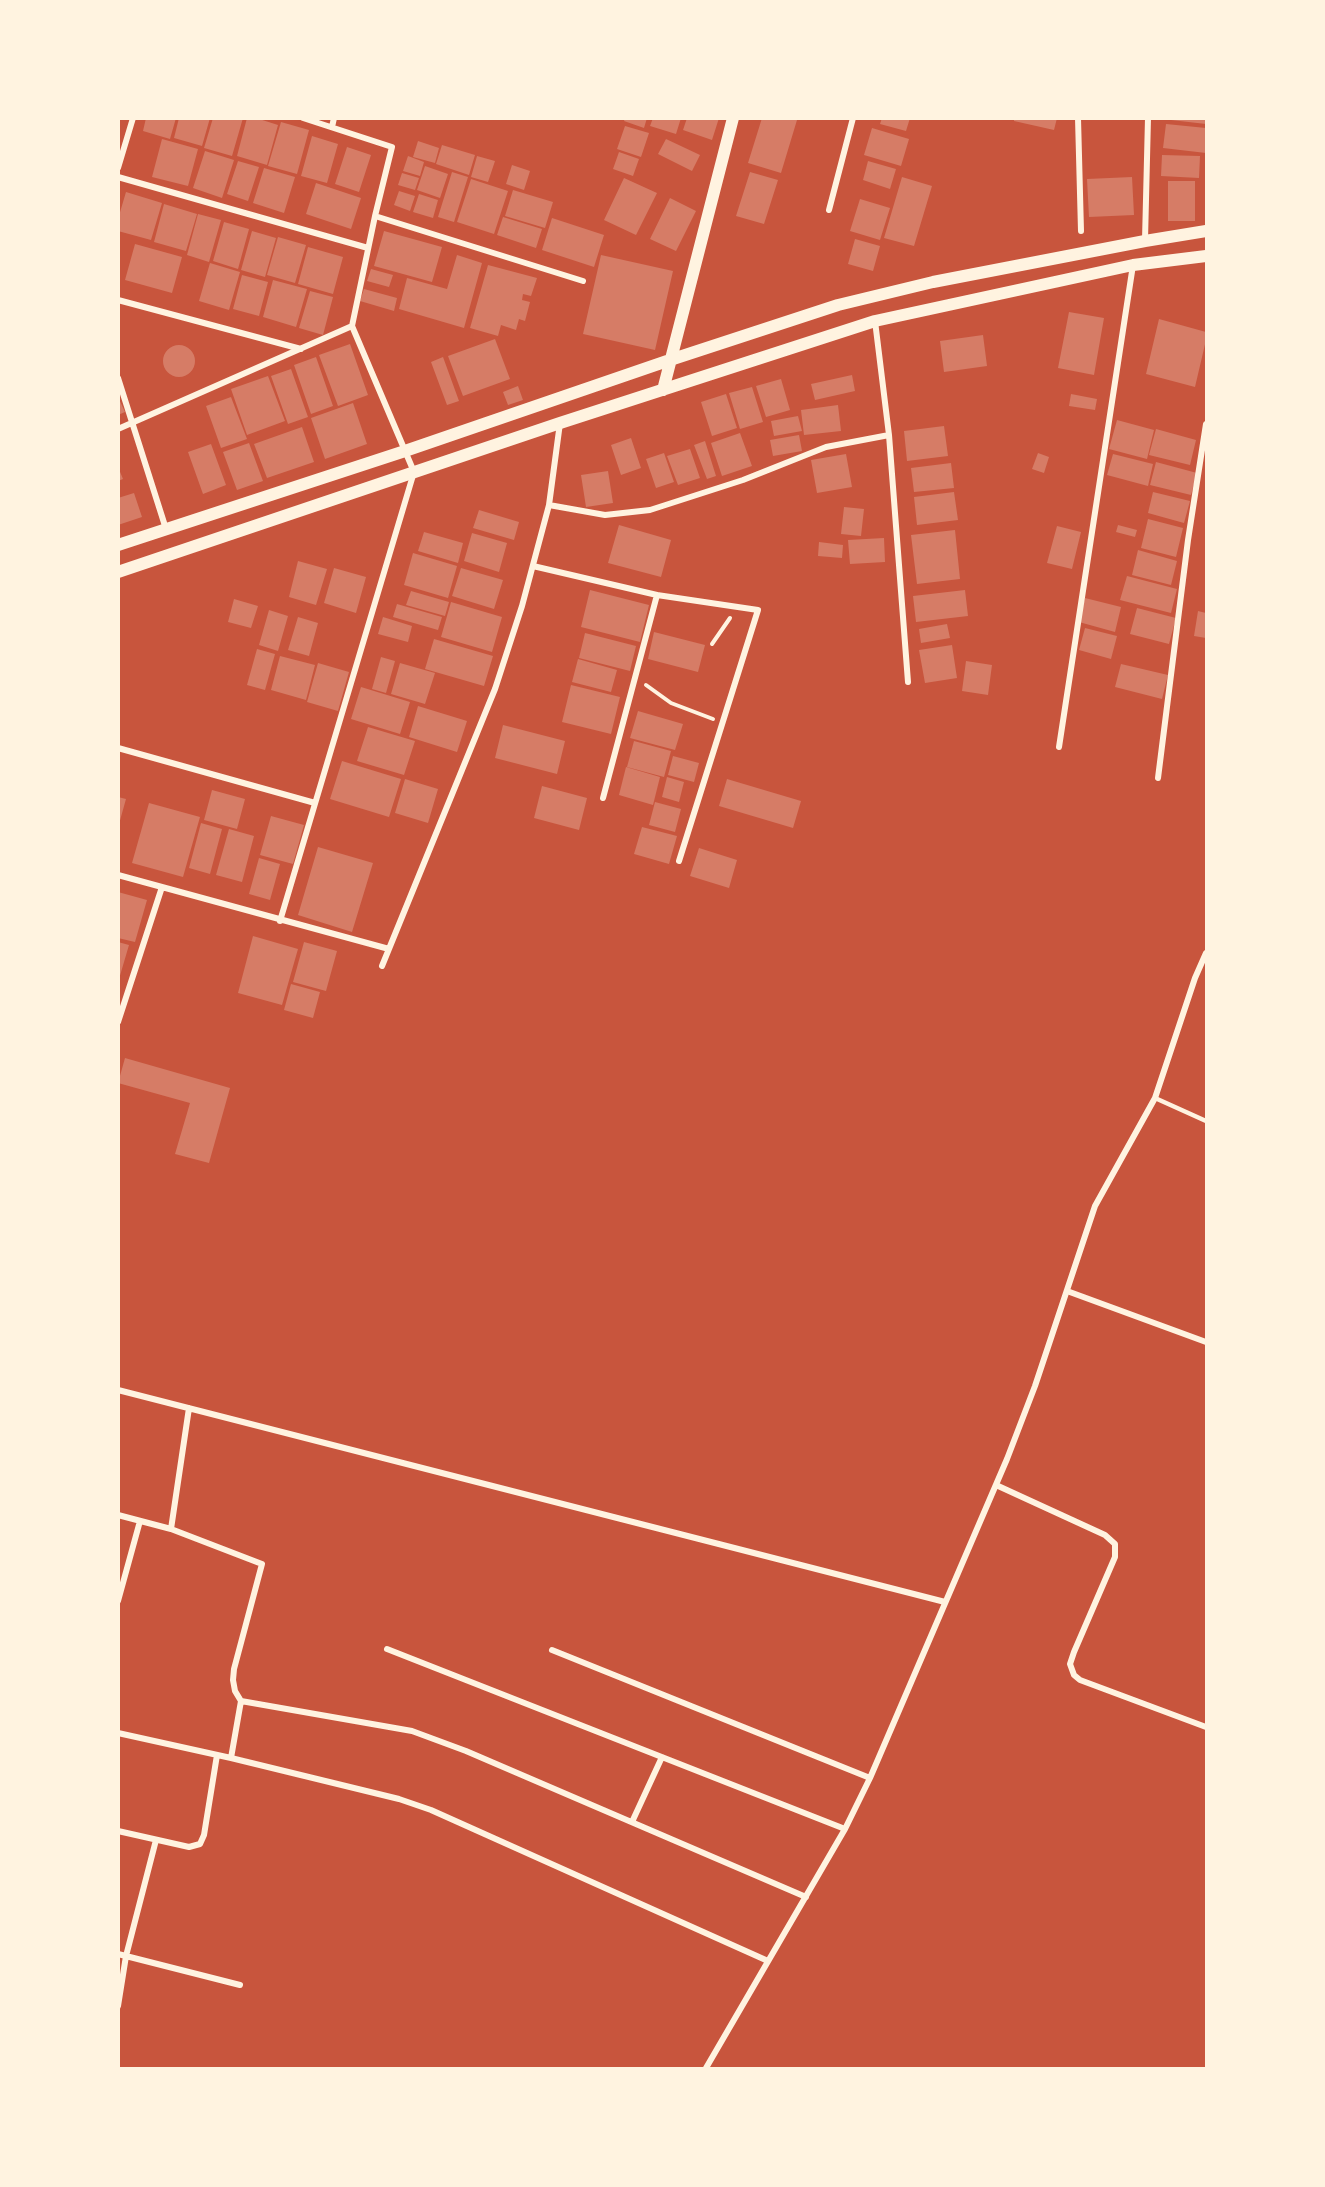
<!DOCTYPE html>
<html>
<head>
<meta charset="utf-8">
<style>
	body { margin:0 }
	#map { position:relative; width:1325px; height:2187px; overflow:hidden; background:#c8553d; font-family:Montserrat,sans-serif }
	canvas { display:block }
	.frame { position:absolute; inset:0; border:120px solid #fff3e0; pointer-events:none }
</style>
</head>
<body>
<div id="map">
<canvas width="1325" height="2187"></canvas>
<div class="frame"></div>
</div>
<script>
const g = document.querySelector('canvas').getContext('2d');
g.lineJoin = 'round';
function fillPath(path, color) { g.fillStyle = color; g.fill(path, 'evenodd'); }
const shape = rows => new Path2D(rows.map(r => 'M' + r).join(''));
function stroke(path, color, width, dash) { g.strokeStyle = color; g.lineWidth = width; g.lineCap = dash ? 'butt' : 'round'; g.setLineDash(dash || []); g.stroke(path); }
fillPath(shape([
	[146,118,176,118,170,139,143,131],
	[179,118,210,118,202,146,174,138],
	[213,118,243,118,232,156,204,148],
	[247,118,256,118,278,125,267,165,237,156],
	[625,118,647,118,644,128,624,121],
	[653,118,681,118,676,134,650,126],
	[687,118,719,118,712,140,683,130],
	[762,118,797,120,781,173,748,163],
	[882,118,910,118,906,131,880,124],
	[1014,118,1057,118,1054,130,1014,121],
	[1171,118,1206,118,1206,124,1171,120],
	[281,122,309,130,297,174,268,166],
	[1166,124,1206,128,1206,153,1163,148],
	[625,126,649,133,641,157,617,149],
	[872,128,909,139,901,166,864,155],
	[312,136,338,144,327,183,301,176],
	[162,139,198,149,188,186,152,177],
	[666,139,700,155,692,171,658,154],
	[418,141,439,148,435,163,413,157],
	[442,145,475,155,469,175,436,164],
	[347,147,371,155,359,192,335,184],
	[205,151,234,160,222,198,193,188],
	[619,152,639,159,633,176,613,169],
	[1162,155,1200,156,1199,178,1161,176],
	[408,156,424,162,420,176,403,171],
	[477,156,495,161,488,182,471,177],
	[238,161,259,167,248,201,227,194],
	[868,161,896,169,890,189,863,180],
	[512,165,530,171,524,190,506,184],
	[425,166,448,174,440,198,417,190],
	[264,168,295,177,284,213,253,203],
	[452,172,468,177,454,222,438,217],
	[750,172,778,180,764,224,736,216],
	[402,173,419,178,415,190,398,185],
	[902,177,932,186,914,246,884,238],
	[1132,177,1134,215,1089,217,1087,179],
	[624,178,657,193,636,235,604,220],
	[471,179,508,191,494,234,457,222],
	[1168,181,1195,181,1195,221,1168,221],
	[316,183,361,198,351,229,306,214],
	[513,190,553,202,545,228,505,216],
	[399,191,415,196,410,211,394,205],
	[126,192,162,203,151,240,118,231,118,219],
	[419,194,438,200,433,218,413,212],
	[670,198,696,211,676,251,650,239],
	[860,199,890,208,880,240,850,231],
	[164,204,197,214,186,251,154,242],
	[198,214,221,220,209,262,187,255],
	[503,217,542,229,536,248,497,235],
	[552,218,604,235,594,267,542,250],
	[224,222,249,229,238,269,213,261],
	[252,231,276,238,265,277,241,270],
	[384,231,442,247,432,282,374,266],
	[278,237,306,245,295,283,267,275],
	[855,239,880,246,873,271,848,264],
	[135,244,182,257,172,293,125,280],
	[308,247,343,257,333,294,298,284],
	[457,255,482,263,464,328,399,309,407,278,447,289],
	[601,255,673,271,655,350,583,334],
	[210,263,240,272,229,310,199,301],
	[488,265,537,278,531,296,523,294,522,300,530,302,525,321,519,319,516,330,501,325,498,336,470,328],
	[371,269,393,275,389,287,367,281],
	[242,275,268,282,259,316,233,309],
	[273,280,307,289,296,327,263,317],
	[364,289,397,298,394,311,360,301],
	[310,291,333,297,323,335,299,328],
	[1069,312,1104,318,1094,375,1058,368],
	[1159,319,1206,332,1206,340,1195,387,1146,374],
	[983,335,987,366,944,372,940,341],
	[495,339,510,379,463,396,448,356],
	[350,344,368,395,338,406,319,355],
	'163 361a16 16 0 1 1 32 0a16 16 0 1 1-32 0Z',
	[316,357,333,406,311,414,294,365],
	[443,357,459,401,447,405,431,362],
	[291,369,308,417,288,424,271,376],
	[852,375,855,391,815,400,811,384],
	[268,376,285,421,247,435,231,389],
	[781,379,790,410,766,417,756,386],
	[518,386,523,400,508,405,503,392],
	[752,387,763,422,740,429,729,393],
	[726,394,737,428,712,436,701,402],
	[1071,394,1097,399,1095,410,1069,406],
	[118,397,125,412,118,415],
	[231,397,247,439,221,448,206,406],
	[353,403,367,444,325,459,311,418],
	[838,405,841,431,804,435,801,410],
	[798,416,802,431,774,436,771,421],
	[1117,420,1154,430,1147,459,1109,449],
	[944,426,948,456,907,461,904,431],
	[302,427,314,462,267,478,254,444],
	[1156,429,1196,440,1190,465,1149,455],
	[740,433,752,466,722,476,711,443],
	[799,435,802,451,773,456,770,440],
	[631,438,641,468,621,475,611,445],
	[705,441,716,476,707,479,694,445],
	[249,443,263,481,237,490,223,452],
	[211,444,226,485,203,494,188,452],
	[690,449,700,478,678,485,667,456],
	[664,453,674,482,656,488,646,459],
	[1038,453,1049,457,1044,473,1032,469],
	[846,454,852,487,817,493,811,460],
	[1113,454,1153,464,1148,486,1107,475],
	[1156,462,1197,473,1191,495,1150,485],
	[951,463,954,488,914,492,911,468],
	[118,467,123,479,118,481],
	[608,471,613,503,586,507,581,475],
	[954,492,958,520,917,525,914,497],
	[1153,492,1190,501,1184,523,1148,513],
	[134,493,142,517,118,525,118,498],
	[844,507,864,509,861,536,841,534],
	[479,510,519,522,514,540,473,528],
	[1148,519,1183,528,1176,557,1141,548],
	[619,525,671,540,661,577,608,563],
	[1118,525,1137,530,1135,537,1116,532],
	[1057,526,1081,532,1072,569,1047,563],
	[955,530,960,579,917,584,911,535],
	[424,532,463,543,458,563,418,551],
	[472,533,507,543,499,572,464,561],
	[884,538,885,562,850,564,848,540],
	[819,542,843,545,842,558,818,556],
	[1138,550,1177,561,1171,585,1132,575],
	[413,553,457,566,448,598,404,585],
	[298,561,327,569,316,605,289,597],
	[334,568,366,577,356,613,324,603],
	[461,568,503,580,494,609,452,596],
	[1127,576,1177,589,1171,613,1120,600],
	[590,590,649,605,640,642,581,627],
	[965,590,968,616,916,622,913,596],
	[411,591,449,602,445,616,406,605],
	[1085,598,1121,607,1115,632,1079,622],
	[234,599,258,606,251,628,228,622],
	[451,602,502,617,492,652,441,637],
	[397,604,442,617,438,630,393,617],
	[1137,608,1176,618,1169,644,1130,634],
	[269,610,288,616,278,651,259,645],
	[1198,611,1206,613,1206,638,1194,636],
	[298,617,318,623,309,656,288,650],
	[383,617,412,626,408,642,378,634],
	[947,624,950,638,921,643,919,629],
	[1085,628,1117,636,1111,659,1079,650],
	[654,632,705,645,698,672,648,659],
	[585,633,636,646,630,671,579,658],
	[434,639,493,656,484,686,425,669],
	[952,645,957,678,925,683,919,650],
	[257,649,275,654,265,690,247,685],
	[280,656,315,665,306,700,271,690],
	[381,657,395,661,386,693,372,689],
	[578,659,617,670,611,692,572,682],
	[966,661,992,665,988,695,962,691],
	[318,663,349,672,338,711,307,702],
	[400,663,435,673,425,704,391,694],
	[1121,664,1168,675,1162,699,1115,687],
	[571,685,620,697,611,734,562,722],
	[361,687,410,702,400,734,351,719],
	[418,706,467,721,457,752,409,737],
	[638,711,683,724,675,750,630,738],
	[503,725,565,741,557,774,495,758],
	[368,727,415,741,404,775,357,761],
	[634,741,671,751,664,777,627,767],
	[673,756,699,763,694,782,668,775],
	[342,761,401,779,389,817,330,799],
	[626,767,660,777,653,805,619,795],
	[667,777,684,782,679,802,662,797],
	[405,779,438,789,428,823,395,813],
	[727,779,801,801,793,828,719,806],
	[542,786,587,798,579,830,534,818],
	[212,790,245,799,237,829,204,820],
	[118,797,126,799,119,824,118,824],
	[655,802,681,809,675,832,649,825],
	[149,803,200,817,183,877,132,863],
	[271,816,304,825,293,864,260,855],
	[201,823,222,829,210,874,189,868],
	[642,827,677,836,669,864,634,854],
	[229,829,254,836,242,882,216,875],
	[318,847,373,863,352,932,298,915],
	[699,848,737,860,729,888,690,876],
	[259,858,280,864,270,900,249,894],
	[118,892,147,900,135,942,118,938],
	[253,936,298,949,282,1005,238,993],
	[118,942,129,945,119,979,118,979],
	[304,942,337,951,326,991,293,982],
	[291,984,320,992,313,1018,284,1010],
	[125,1058,230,1088,209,1163,175,1154,190,1103,118,1083]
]), '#d67c66');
stroke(shape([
	[712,644,730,618],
	[646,685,671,703,713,719]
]), '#fff3e0', 4);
stroke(shape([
	[1155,1098,1206,1121]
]), '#fff3e0', 4.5);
stroke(shape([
	[303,118,392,147,375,216],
	[1078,118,1081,231],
	[332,127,334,118],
	[118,168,133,118],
	[118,177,368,248],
	[829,210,853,118],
	[1145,240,1148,118],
	[118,300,301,349],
	[875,321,889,435,908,682],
	[118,378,166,529],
	[560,423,549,505,605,515,650,510,743,480,826,447,889,435],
	[118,429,352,326,375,216,583,281],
	[533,566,657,595,758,610,679,861],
	[1059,747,1133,265],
	[118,748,315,803],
	[1158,778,1188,540,1206,424],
	[603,798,657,595],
	[118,875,389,949],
	[280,921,414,472,352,326],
	[382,966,495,689,522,606,549,505],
	[118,1022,162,887],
	[1067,1291,1206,1342],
	[118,1390,945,1602],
	[189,1408,171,1529,262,1564,234,1669,233,1680,235,1691,241,1701],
	[996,1485,1105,1535,1115,1544,1115,1557,1074,1652,1070,1664,1074,1675,1080,1680,1206,1727],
	[118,1515,171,1529],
	[118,1601,140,1521],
	[387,1649,845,1829],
	[552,1650,870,1778],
	[118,1733,231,1758,399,1799,431,1810,768,1961],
	[231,1758,241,1701,412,1731,466,1751,806,1897],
	[632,1822,662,1757],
	[118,1831,189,1847,200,1844,204,1835,217,1755],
	[118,1954,240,1985],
	[118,2006,126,1956,156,1840],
	[706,2068,845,1829,870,1778,1007,1459,1035,1386,1095,1206,1155,1098,1195,978,1206,953]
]), '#fff3e0', 6);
stroke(shape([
	[663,390,733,118],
	[118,545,405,451,670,360,838,305,933,282,1145,241,1206,231],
	[118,572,560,423,875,321,1133,265,1206,256]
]), '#fff3e0', 12);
</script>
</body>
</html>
